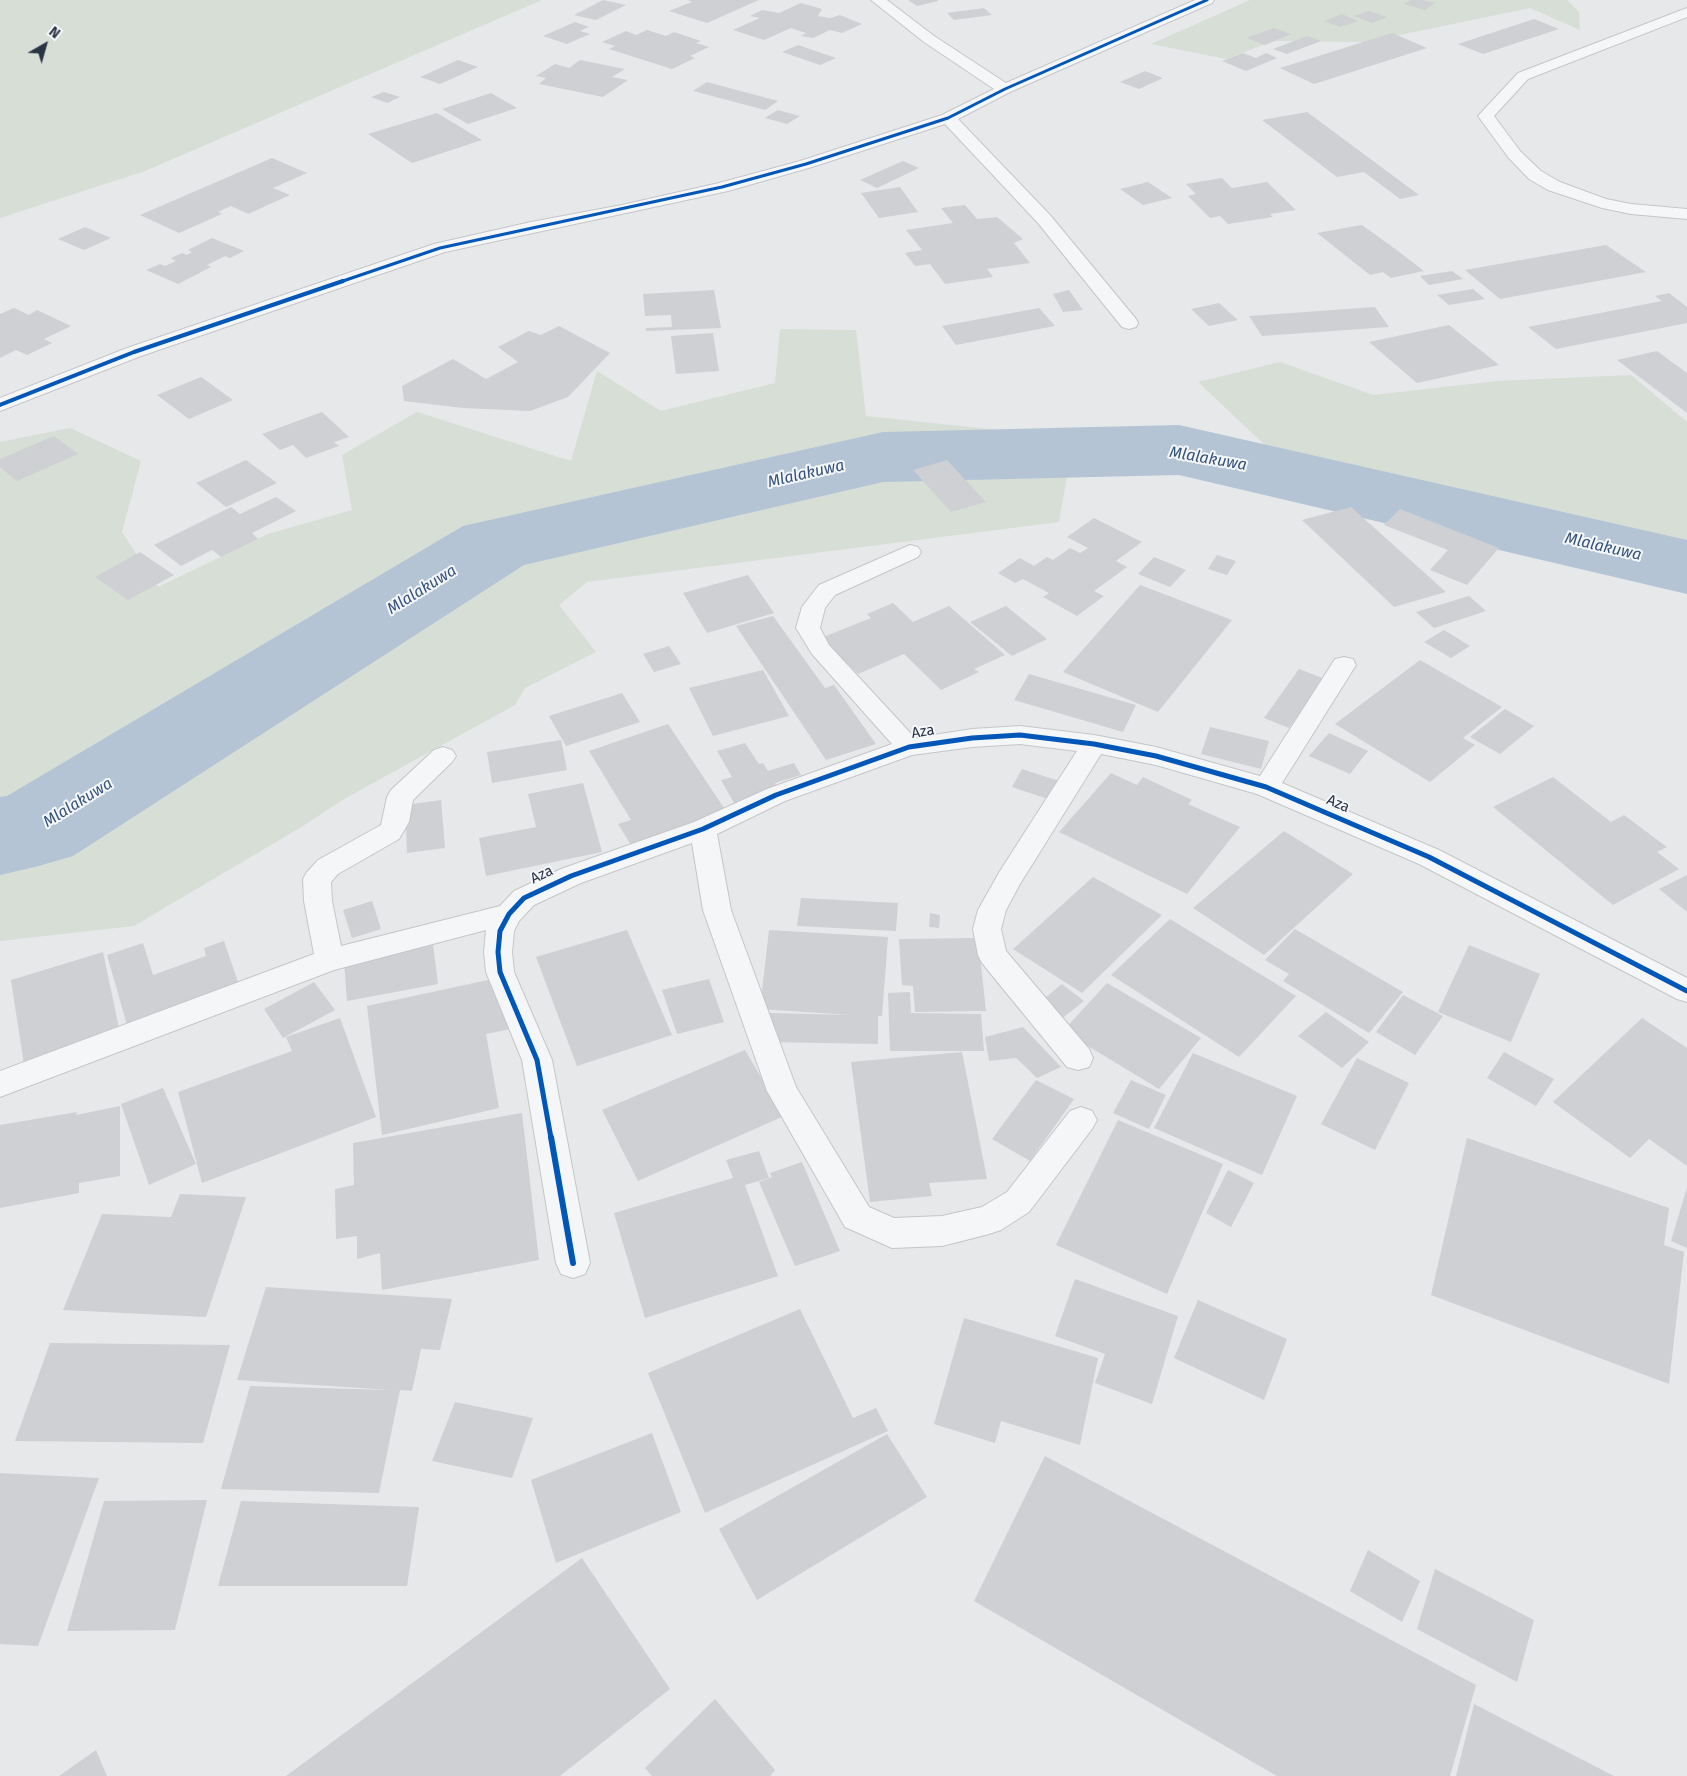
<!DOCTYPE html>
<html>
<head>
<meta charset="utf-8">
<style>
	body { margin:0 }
	#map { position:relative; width:1687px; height:1776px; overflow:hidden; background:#e6e8ea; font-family:"Fira Sans",sans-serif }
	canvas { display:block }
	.north { position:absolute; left:20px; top:20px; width:50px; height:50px; -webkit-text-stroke:4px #f4f6f9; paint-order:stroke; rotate:38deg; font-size:14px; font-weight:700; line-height:20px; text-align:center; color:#2b3445 }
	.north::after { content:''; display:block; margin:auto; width:18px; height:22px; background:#2b3445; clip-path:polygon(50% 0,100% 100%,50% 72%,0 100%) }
</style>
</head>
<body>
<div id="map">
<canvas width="1687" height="1776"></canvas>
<div class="north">N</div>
</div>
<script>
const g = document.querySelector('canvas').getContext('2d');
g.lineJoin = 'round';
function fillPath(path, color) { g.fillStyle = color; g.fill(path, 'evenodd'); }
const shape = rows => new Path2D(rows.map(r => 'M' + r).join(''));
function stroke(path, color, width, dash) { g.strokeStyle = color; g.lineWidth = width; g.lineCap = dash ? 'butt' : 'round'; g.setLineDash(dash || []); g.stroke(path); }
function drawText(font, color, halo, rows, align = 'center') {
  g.font = font + ' "Fira Sans",sans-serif'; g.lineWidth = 4; g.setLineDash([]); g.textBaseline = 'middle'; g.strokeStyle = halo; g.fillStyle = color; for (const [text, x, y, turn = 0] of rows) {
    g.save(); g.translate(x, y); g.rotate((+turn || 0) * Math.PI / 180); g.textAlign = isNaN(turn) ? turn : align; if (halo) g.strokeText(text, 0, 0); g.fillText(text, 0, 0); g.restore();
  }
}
fillPath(shape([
	[0,0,542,0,145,171,0,218],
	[1250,0,1567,0,1579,12,1580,30,1530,8,1366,42,1273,41,1226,59,1151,44],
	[780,329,856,330,866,416,1074,438,1059,522,587,582,559,605,596,652,525,688,515,705,344,799,303,826,134,926,0,941,0,442,70,428,141,461,122,532,158,587,268,534,352,510,342,455,417,412,571,461,597,371,661,411,775,383],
	[1280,362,1373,395,1497,381,1631,375,1687,422,1687,542,1268,448,1198,382]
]), '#d6ded6');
fillPath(shape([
	[1179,425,1687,540,1687,594,1179,475,883,482,524,565,73,856,35,867,0,875,0,797,7,796,463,526,883,432,1179,425]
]), '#b4c4d5');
fillPath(shape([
	[603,0,626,5,596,20,574,15],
	[688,0,759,0,707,23,669,11,692,2],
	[908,0,938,0,938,1,917,6],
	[1411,0,1422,0,1435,3,1425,10,1404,4],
	[801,3,822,9,818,16,830,18,840,15,862,24,842,33,830,30,813,38,801,36,806,33,791,28,764,40,733,30,760,18,750,16,762,10,779,13],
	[984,8,992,15,954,20,947,13],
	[1369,11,1387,17,1372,23,1354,16],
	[1342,14,1358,21,1340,27,1324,21],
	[1534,19,1559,29,1483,54,1458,44],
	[575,22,589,27,580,31,590,34,567,44,543,36],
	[1273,28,1291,34,1265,45,1247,38],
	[647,30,666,36,674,32,701,41,696,43,709,47,690,56,695,58,672,69,609,49,615,46,602,42,626,31,636,35],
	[1392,33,1427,48,1314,84,1280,68],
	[1307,36,1321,41,1287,54,1273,49],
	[798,45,836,58,820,65,782,52],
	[1243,53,1256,58,1266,53,1277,58,1246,71,1222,61],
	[458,60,478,67,440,84,420,77],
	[580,60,625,69,612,77,628,80,603,97,539,84,546,78,536,76,555,64,569,68],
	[1145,71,1163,78,1139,89,1120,82],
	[707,82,778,101,765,110,693,91],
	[384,92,400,97,387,103,371,97],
	[491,93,517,108,468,124,442,109],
	[778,110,800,116,787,124,765,118],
	[1307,112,1419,195,1400,199,1364,172,1337,177,1262,120],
	[437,113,482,140,412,163,368,134],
	[272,158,307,173,273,188,290,195,248,214,231,206,218,212,222,214,179,233,140,215],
	[903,161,919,168,877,188,860,180],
	[1222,178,1232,188,1267,182,1296,210,1270,214,1273,217,1228,224,1220,216,1210,218,1188,196,1196,194,1186,184],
	[1148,182,1172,198,1143,205,1120,189],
	[900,187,918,212,879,218,861,193],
	[965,205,977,219,997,217,1023,239,1014,243,1030,263,987,269,993,277,945,284,930,264,915,266,905,253,922,250,906,230,953,223,941,208],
	[1362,225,1398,251,1424,271,1391,278,1383,272,1370,275,1317,233],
	[85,227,111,238,84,250,58,239],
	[212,238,244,251,230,258,225,256,207,265,211,267,178,284,146,270,160,264,165,266,176,261,171,258,182,253,187,255,192,252,188,250],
	[1606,245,1646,272,1500,299,1465,270],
	[1452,271,1463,279,1429,285,1420,276],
	[1473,289,1485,299,1449,305,1437,295],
	[714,290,721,328,646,331,646,328,672,327,671,315,645,316,643,294],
	[1069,290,1083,310,1063,312,1053,294],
	[1669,293,1687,307,1687,323,1556,349,1528,327,1662,301,1655,296],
	[1219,303,1238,320,1209,326,1191,309],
	[1375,307,1389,327,1262,336,1249,316],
	[14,308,29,315,37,310,71,326,44,339,52,343,27,355,16,350,0,358,0,314],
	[1039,308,1055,326,956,345,942,326],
	[1449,325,1499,365,1417,383,1369,342],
	[559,326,610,353,568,397,530,411,463,408,404,401,402,386,453,359,486,379,518,362,498,347,529,331,541,335],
	[713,333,719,371,676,374,671,336],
	[1657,351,1687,373,1687,413,1617,360],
	[201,377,233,400,189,419,157,395],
	[322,412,349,437,334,442,339,446,306,458,293,445,280,450,262,434],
	[54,436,78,454,17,481,0,467,0,459],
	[246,460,277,483,226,507,196,483],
	[947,460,986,502,951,512,913,470],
	[276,497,296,511,252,533,258,539,221,557,212,550,181,566,154,545,231,507,240,514],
	[1351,507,1446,592,1394,607,1302,520],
	[1400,509,1499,548,1467,585,1430,570,1448,550,1384,525],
	[1094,518,1142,542,1116,561,1127,567,1094,591,1104,596,1077,616,1043,597,1049,593,1023,579,1015,583,998,573,1020,558,1034,566,1047,557,1053,560,1070,548,1080,553,1088,548,1067,537],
	[140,552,174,575,128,600,95,577],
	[1217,555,1236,561,1227,575,1208,569],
	[1154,557,1186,570,1170,587,1138,574],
	[748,575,774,613,707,633,683,593],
	[1140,585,1232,620,1158,712,1063,672],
	[1469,596,1486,611,1434,628,1416,612],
	[893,603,913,622,949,606,1005,655,974,669,979,672,941,690,904,654,858,674,821,638,871,618,867,614],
	[1006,606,1047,639,1012,656,970,622],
	[773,616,825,688,834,685,876,744,826,760,736,626],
	[1444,630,1470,646,1451,658,1424,642],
	[669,646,681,664,654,672,643,654],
	[1420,660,1502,707,1463,738,1475,745,1430,782,1335,724],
	[1299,669,1325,679,1289,728,1264,718],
	[763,670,789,716,713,736,689,688],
	[1029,674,1136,705,1123,732,1014,700],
	[622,693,640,722,566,746,549,716],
	[1505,709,1534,726,1500,754,1470,737],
	[668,724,726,811,631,845,618,824,631,820,589,751],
	[1210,727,1269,741,1261,769,1201,754],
	[1329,733,1368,751,1350,774,1309,756],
	[561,740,567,770,492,783,487,752],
	[745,743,759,764,763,763,768,771,794,763,801,775,775,783,779,789,734,803,721,780,732,777,717,751],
	[1022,769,1059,781,1048,799,1012,787],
	[1111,773,1137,785,1143,777,1192,800,1188,804,1240,827,1187,894,1059,832],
	[1553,777,1611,822,1624,815,1667,847,1657,852,1679,869,1613,905,1493,807],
	[583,783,602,852,486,876,479,838,536,827,528,794],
	[441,800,445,848,407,853,405,805],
	[1284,831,1353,874,1264,955,1193,908],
	[1687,875,1687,912,1659,889],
	[1093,877,1162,915,1082,993,1013,949],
	[801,898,898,903,896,931,797,926],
	[372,901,381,929,352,938,343,910],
	[930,913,940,915,939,928,929,927],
	[1170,919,1296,996,1239,1057,1111,975],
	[1295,929,1403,992,1369,1033,1283,981,1289,974,1265,960],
	[627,930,672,1035,577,1066,536,957],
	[769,930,888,937,882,1016,878,1016,878,1044,765,1042,768,1013,850,1015,760,1009],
	[978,938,986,1011,915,1012,913,986,902,985,899,939],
	[224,941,239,985,127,1025,107,955,143,943,153,975,206,956,204,948],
	[433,945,438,984,347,1001,344,962],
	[1469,945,1540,974,1511,1042,1438,1012],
	[103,952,120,1033,24,1065,11,980],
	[502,977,511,1029,486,1034,499,1108,382,1135,367,1006],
	[709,979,724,1022,677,1034,662,990],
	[314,982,335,1010,283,1038,264,1009],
	[1107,983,1201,1038,1159,1089,1063,1031],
	[1062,984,1084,1001,1060,1020,1039,1003],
	[910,992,911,1013,981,1014,984,1051,890,1051,888,993],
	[1403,995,1443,1016,1415,1055,1376,1032],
	[1326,1012,1369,1042,1342,1068,1298,1036],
	[340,1018,376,1117,202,1183,178,1092,292,1051,286,1037],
	[1642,1018,1687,1048,1687,1166,1649,1139,1630,1158,1553,1102],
	[1023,1027,1061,1067,1037,1078,1016,1058,989,1061,985,1037],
	[745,1050,784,1116,638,1181,602,1110],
	[962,1052,987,1179,929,1183,932,1196,870,1202,851,1062],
	[1504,1052,1554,1079,1536,1106,1487,1078],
	[1193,1053,1297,1096,1262,1175,1154,1128],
	[1357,1058,1409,1083,1375,1150,1321,1124],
	[1036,1080,1074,1099,1030,1161,992,1139],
	[1131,1080,1166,1095,1149,1129,1113,1113],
	[163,1088,196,1164,149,1185,121,1104],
	[120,1106,120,1176,79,1183,79,1193,0,1208,0,1125,77,1112,76,1115],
	[522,1113,539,1260,382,1290,380,1253,357,1259,357,1236,336,1239,335,1189,354,1185,353,1143],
	[1118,1120,1223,1164,1167,1294,1056,1245],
	[1467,1138,1669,1208,1664,1245,1684,1252,1669,1384,1431,1295],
	[759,1151,769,1178,745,1185,778,1276,645,1318,614,1213,733,1178,726,1160],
	[802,1162,840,1251,795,1266,759,1182,772,1177,770,1173],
	[1228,1170,1254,1183,1231,1227,1206,1213],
	[1687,1187,1687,1248,1671,1241],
	[180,1194,246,1197,206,1317,63,1310,102,1214,171,1217],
	[1075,1279,1178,1316,1152,1404,1095,1383,1105,1354,1055,1336],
	[266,1287,452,1299,440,1350,421,1349,412,1391,400,1390,379,1493,221,1489,250,1386,391,1390,237,1380],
	[1198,1300,1287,1339,1264,1400,1174,1358],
	[800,1309,853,1418,876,1408,888,1431,705,1513,648,1373],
	[964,1318,1098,1358,1080,1445,1001,1421,995,1443,934,1424],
	[50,1343,230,1345,203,1443,15,1441],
	[455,1402,533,1418,512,1478,432,1461],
	[652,1433,681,1512,556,1563,531,1480],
	[887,1434,927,1497,757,1600,719,1529],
	[1045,1456,1476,1685,1450,1776,1277,1776,974,1601],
	[0,1473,99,1478,38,1646,0,1644],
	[207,1500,175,1630,67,1631,104,1501],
	[241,1501,419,1507,407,1586,218,1586],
	[1368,1550,1420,1581,1402,1622,1350,1591],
	[582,1558,670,1689,560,1776,286,1776],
	[1435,1569,1534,1620,1517,1682,1417,1629],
	[715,1699,775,1770,770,1776,652,1776,645,1768],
	[1474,1704,1614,1776,1456,1776],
	[96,1750,107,1776,59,1776]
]), '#ced0d3');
const service = shape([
	[1687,8,1687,17,1528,79,1494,116,1520,151,1541,171,1560,182,1606,199,1631,204,1687,209,1687,219,1631,214,1602,208,1548,190,1529,179,1508,157,1478,116,1518,73,1687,8]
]);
const minor = shape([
	[871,0,887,0,934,36,1006,83,1195,0,1214,0,1212,3,1010,92,958,119,1050,215,1136,319,1138,323,1136,327,1129,329,1122,327,1038,223,945,124,812,167,728,191,445,252,141,356,0,411,0,398,127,348,434,244,531,222,622,205,719,183,800,161,942,115,994,89,924,42,871,0],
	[910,545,918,547,921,552,918,557,835,595,825,608,820,628,829,645,915,738,972,729,1020,726,1094,735,1156,747,1260,776,1335,659,1344,657,1353,659,1356,665,1282,783,1439,850,1687,978,1687,1002,1677,999,1419,864,1257,794,1156,765,1101,754,1020,884,1006,910,1001,929,1006,951,1089,1049,1093,1058,1089,1067,1078,1070,1067,1067,982,963,978,955,973,929,978,910,1000,871,1077,751,1020,744,972,747,912,755,785,801,717,834,731,910,796,1087,869,1207,894,1218,942,1216,982,1207,1007,1192,1070,1111,1081,1107,1092,1111,1097,1120,1092,1129,1029,1212,1001,1230,989,1234,942,1246,892,1248,845,1227,767,1091,703,910,692,843,581,883,534,905,519,921,514,931,512,952,514,972,552,1060,590,1263,585,1274,573,1278,561,1274,556,1263,522,1060,486,972,484,952,486,930,334,970,0,1097,0,1071,314,954,304,901,303,879,307,872,318,860,381,825,387,797,391,790,434,750,443,747,452,750,456,756,452,762,413,800,409,822,399,839,338,874,331,882,332,901,341,946,500,906,514,891,561,869,694,822,767,789,892,744,812,654,796,628,802,607,819,585,910,545]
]);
stroke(service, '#c4c6c8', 2);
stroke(minor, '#c4c6c8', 2);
fillPath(service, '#f5f6f7');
fillPath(minor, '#f5f6f7');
stroke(shape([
	[340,282,440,248,722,187,806,164,948,118,1005,89,1207,0]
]), '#0057b8', 3);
stroke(shape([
	[0,405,134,352,343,281]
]), '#0057b8', 4);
stroke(shape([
	[551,1138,537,1060,500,972,498,952,500,931,509,914,524,898,571,876,703,829,776,795,909,747,972,738,1020,735,1094,744,1156,756,1266,787,1429,857,1687,991]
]), '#0057b8', 5);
stroke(shape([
	[551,1137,573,1263]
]), '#0057b8', 6);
drawText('15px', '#2b3445', '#f4f6f9', [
	["Aza",923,732,-9],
	["Aza",1338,804,23],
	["Aza",542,875,-25]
]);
drawText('italic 16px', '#34527a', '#f4f6f9', [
	["Mlalakuwa",1208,459,10],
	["Mlalakuwa",806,474,-13],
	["Mlalakuwa",1603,547,13],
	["Mlalakuwa",422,590,-32],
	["Mlalakuwa",78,803,-32]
]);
</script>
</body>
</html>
